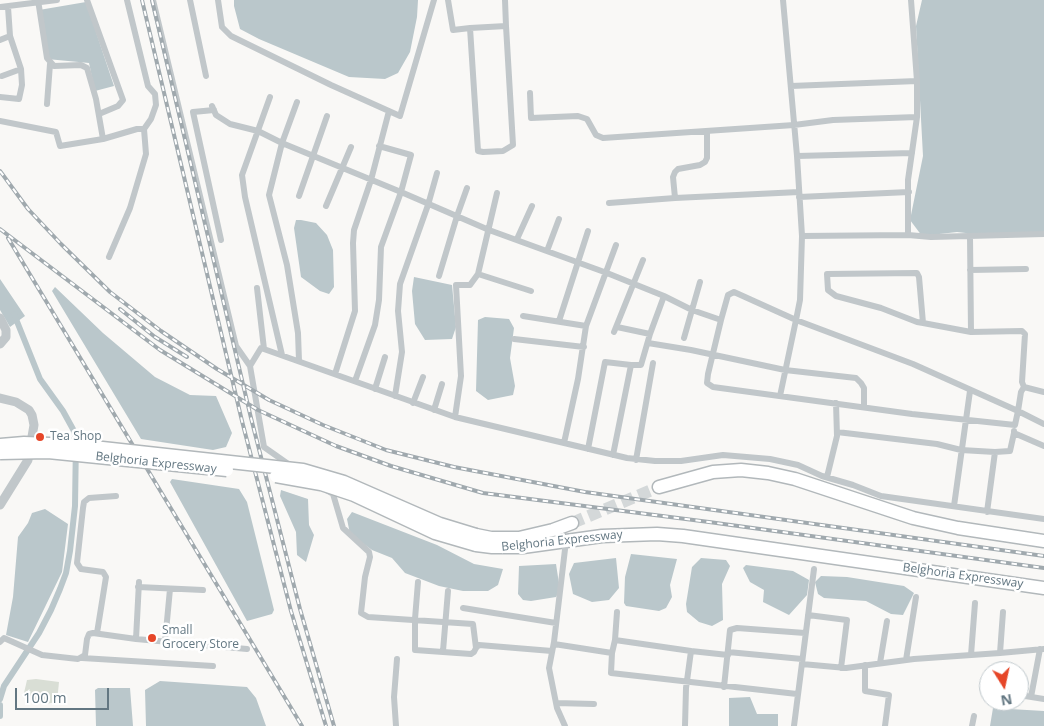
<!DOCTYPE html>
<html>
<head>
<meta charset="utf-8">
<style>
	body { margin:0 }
	#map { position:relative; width:1044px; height:726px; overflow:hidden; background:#f9f8f6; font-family:"Open Sans",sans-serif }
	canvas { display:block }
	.north { position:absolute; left:979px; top:661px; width:50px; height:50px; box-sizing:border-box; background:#fff; border:1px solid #c1c9cd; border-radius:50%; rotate:170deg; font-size:14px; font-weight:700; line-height:20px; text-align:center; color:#637782 }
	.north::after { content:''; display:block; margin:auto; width:18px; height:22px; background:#e64628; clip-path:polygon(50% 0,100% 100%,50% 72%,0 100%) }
	.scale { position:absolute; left:15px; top:688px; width:94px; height:22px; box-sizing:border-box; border:2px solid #637782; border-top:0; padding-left:6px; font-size:15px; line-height:18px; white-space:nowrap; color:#637782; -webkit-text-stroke:4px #fff; paint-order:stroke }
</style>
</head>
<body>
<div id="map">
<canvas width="1044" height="726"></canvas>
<div class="north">N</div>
<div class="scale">100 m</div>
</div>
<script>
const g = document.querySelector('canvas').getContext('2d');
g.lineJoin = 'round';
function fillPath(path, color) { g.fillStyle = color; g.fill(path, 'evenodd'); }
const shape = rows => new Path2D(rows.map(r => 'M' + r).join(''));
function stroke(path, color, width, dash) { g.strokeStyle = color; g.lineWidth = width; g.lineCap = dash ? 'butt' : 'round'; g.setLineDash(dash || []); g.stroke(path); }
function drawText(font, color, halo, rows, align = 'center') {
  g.font = font + ' "Open Sans",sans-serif'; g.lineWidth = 5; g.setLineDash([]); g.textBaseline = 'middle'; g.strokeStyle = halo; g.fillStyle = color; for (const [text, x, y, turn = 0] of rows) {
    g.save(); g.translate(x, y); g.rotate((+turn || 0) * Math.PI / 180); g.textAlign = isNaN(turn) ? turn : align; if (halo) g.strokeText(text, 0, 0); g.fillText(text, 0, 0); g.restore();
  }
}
fillPath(shape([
	[36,679,59,682,57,702,45,704,28,699,24,693,27,680]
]), '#d9ded5');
fillPath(shape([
	[234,0,418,0,417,17,410,52,398,73,385,79,349,77,259,39,240,29,234,6],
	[922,0,1044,0,1044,235,1000,237,957,232,922,236,910,220,923,156,916,26],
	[86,2,114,86,95,91,89,63,47,59,39,10],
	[296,220,301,220,316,223,327,235,333,250,334,287,329,294,320,291,301,277,294,228],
	[414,277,452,285,456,327,452,339,425,340,415,324,412,291],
	[0,279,25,316,10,327,0,310],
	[55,287,103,333,155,377,190,395,216,396,232,433,226,447,213,450,141,439,52,291],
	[485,317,509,319,514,328,510,358,515,386,513,395,488,400,476,391,478,320],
	[172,479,239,489,247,502,274,610,272,614,247,621,170,482],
	[281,490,308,499,309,525,314,535,306,562,297,555,296,532,280,496],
	[45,509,68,524,62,572,28,642,6,635,13,597,18,537,28,523,32,513],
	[352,512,437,545,474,564,503,569,498,585,488,591,463,591,439,586,405,573,392,558,372,550,350,534,347,519],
	[631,554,677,559,670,585,672,597,666,608,659,611,626,606,624,603,625,577],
	[616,558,619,588,609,600,592,602,573,594,569,574,574,563],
	[701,558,726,560,730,566,722,584,723,620,712,626,699,622,687,612,686,604,692,567],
	[556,564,560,590,556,597,531,601,523,600,518,594,519,566],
	[746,565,793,571,809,580,807,595,789,615,763,602,764,590,750,582,743,568],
	[821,576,847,577,904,586,914,593,903,615,891,614,866,601,824,598,818,594,815,582],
	[160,681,247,687,256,698,266,726,146,726,145,690],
	[98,688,130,688,133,726,96,726,95,690],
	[750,697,757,714,778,714,778,726,729,726,729,698],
	[993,708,1044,711,1044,726,990,726]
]), '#bac7cb');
stroke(shape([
	[0,699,4,686,39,633,51,610,60,589,66,573,70,551,75,506,76,439,74,431,63,411,40,379,14,314],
	[0,705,0,716]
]), '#bac7cb', 6);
stroke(shape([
	[572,523,659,487]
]), '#d4d8d9', 12, [12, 6]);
const motorway = shape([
	[659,487,713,472,741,470,768,473,795,479,913,518,958,528,1044,541],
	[476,535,491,538,519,538,553,530,572,523],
	[476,545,492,547,523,547,602,536,657,534,683,536,1044,588]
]);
stroke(motorway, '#b2b8bb', 15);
stroke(shape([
	[38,0,47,58,54,66,81,65,87,68,96,99,103,139,137,129,144,129,146,154,130,208,109,257],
	[87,0,123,100,118,106,99,114],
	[127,0,148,86,155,94,156,105,151,119,144,129],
	[153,0,236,346,250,366,261,348,455,417,627,458,655,461,681,461,723,455,770,459,798,465,822,476,853,485,881,496,1044,519],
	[190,0,206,76],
	[218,0,222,27,231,36,331,85,400,116,434,0],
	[448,0,453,30,470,28,506,26,513,145,503,151,483,152,478,151,470,28],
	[505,0,506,26],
	[783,0,797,156,802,236,908,235,931,237,1044,234],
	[0,7,57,0],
	[0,40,10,36,8,7],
	[2,76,21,69],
	[791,86,917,81],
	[530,93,531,118,578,116,587,119,596,135,603,138,794,125,833,120,917,117],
	[0,97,19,99,22,85,21,69,10,36],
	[270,97,242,175,245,197,282,355],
	[297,102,282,143,269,195,287,265,298,333,299,361],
	[47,104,50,64],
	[212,106,216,115,230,124,258,131,282,143,401,192,489,230,607,273,664,296,692,310,721,320,728,295,734,292,796,320,800,300,802,236],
	[214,110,193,112,221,240],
	[0,121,56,132,60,146,103,139],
	[707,131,707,158,705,162,700,165,678,169,675,172,673,177,675,198,799,192],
	[797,156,912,153],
	[299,196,327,116],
	[799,197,909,192],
	[609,203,675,198],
	[326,206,351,147],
	[908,235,908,180,917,117,917,81,911,0],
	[517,239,532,206],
	[547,251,559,219],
	[970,270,1026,269],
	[478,274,531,291],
	[439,276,457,216,467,188],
	[257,288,264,349],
	[523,316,586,326,578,379,564,443],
	[721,320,708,374,707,383,713,387,912,414,1015,425,1018,411,1044,424],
	[559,321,588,231],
	[923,323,919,277,917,273,827,274,828,290,836,296,881,308,917,322,923,323,971,332],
	[586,326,616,245],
	[617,327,650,334],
	[614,332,643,260],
	[684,338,700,282],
	[514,339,584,347],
	[648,343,691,350,785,370,856,378,861,383,864,388,864,406],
	[631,365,641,365,650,334,664,296],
	[250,366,264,447,291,466],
	[335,374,355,311,353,243,354,230,371,180,389,111],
	[355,381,375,325,379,300,381,247,401,192,411,155,379,146],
	[1024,387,1044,392],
	[375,389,385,357],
	[395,396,402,352,398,311,400,284,428,205,437,173],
	[780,396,796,320,913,364,1018,411,1021,392,1024,387,1022,382,1025,334,1022,331,971,332,970,236],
	[413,403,423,377],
	[434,410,442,384],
	[455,417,461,376,456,285,470,285,478,274,497,193],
	[1014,431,1014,433,1044,446],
	[837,432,937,444,961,450,995,452,1010,451,1014,433],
	[588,449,605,362,631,365,613,455],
	[636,460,653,363],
	[827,477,837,436,836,403],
	[326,490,333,494,343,528,369,552,370,557,365,577,361,613,368,617,473,624,476,648],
	[954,506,970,391],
	[987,512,995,452],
	[418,582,415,619,415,650,471,654,474,652,476,648,479,645,552,651],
	[138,587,203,590],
	[463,608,556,623],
	[617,612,615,640,691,651,686,688,685,726],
	[808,615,847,620,841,668],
	[97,633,106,577,103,572,81,569,77,563,83,508,84,502,89,498,116,496],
	[136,639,139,582],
	[0,642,4,638,42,655,78,659,85,655,87,639,89,634,93,633,136,639,247,649],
	[165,642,170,589],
	[554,644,612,653,615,640],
	[443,651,448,591],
	[691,651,728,655],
	[728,652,802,659],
	[612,653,611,673,797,694],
	[1000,653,1044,649],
	[971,655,975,603],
	[82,658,213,666],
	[906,660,916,597],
	[880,663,887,621],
	[802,664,846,668,914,659,1000,653,1003,612],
	[865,665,865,691,889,695,885,726],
	[724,687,730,630,737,628,805,633],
	[1019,695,1044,699],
	[1031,697,1040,649],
	[556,703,594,704],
	[396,726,394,697,397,659],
	[565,726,557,708,549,668,554,642,566,541],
	[794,726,814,569],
	[972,726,974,716]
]), '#c1c7ca', 6);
stroke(shape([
	[0,318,6,330,6,337,0,344],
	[0,398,16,402,29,410,32,415,34,425,28,460,0,505]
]), '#c1c7ca', 9);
stroke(motorway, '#fff', 12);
const rail = shape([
	[142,0,242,421,291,611,326,726],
	[152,0,251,418,300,609,334,726],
	[0,171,28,209,61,244,110,292,161,331,217,369,269,400,323,425,386,450,454,467,585,492,1044,556],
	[0,229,160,350,258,410,336,446,391,466,483,493,709,522,1044,568],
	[8,238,302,726],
	[120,309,155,337,187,357]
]);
stroke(rail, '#a0a9ae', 4);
stroke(rail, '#fff', 2, [5.5]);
const motorwayBridge = shape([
	[0,445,24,443,75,445,303,470,344,482,440,524,476,535],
	[0,453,48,452,227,470],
	[276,476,321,484,354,495,435,533,476,545]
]);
stroke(motorwayBridge, '#b2b8bb', 15, []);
stroke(motorwayBridge, '#fff', 12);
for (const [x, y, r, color] of [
	[40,437,5,"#e64628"],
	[152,638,5,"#e64628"]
]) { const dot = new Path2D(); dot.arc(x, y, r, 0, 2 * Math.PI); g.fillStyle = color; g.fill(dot); stroke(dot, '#fff', 2); }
drawText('12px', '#637782', '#fff', [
	["Tea Shop",50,437],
	["Small",162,631],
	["Grocery Store",162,645]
], 'left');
drawText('12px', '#637782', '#fff', [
	["Belghoria Expressway",156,463,6],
	["Belghoria Expressway",562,541,-6],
	["Belghoria Expressway",963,576,8]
]);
</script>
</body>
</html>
